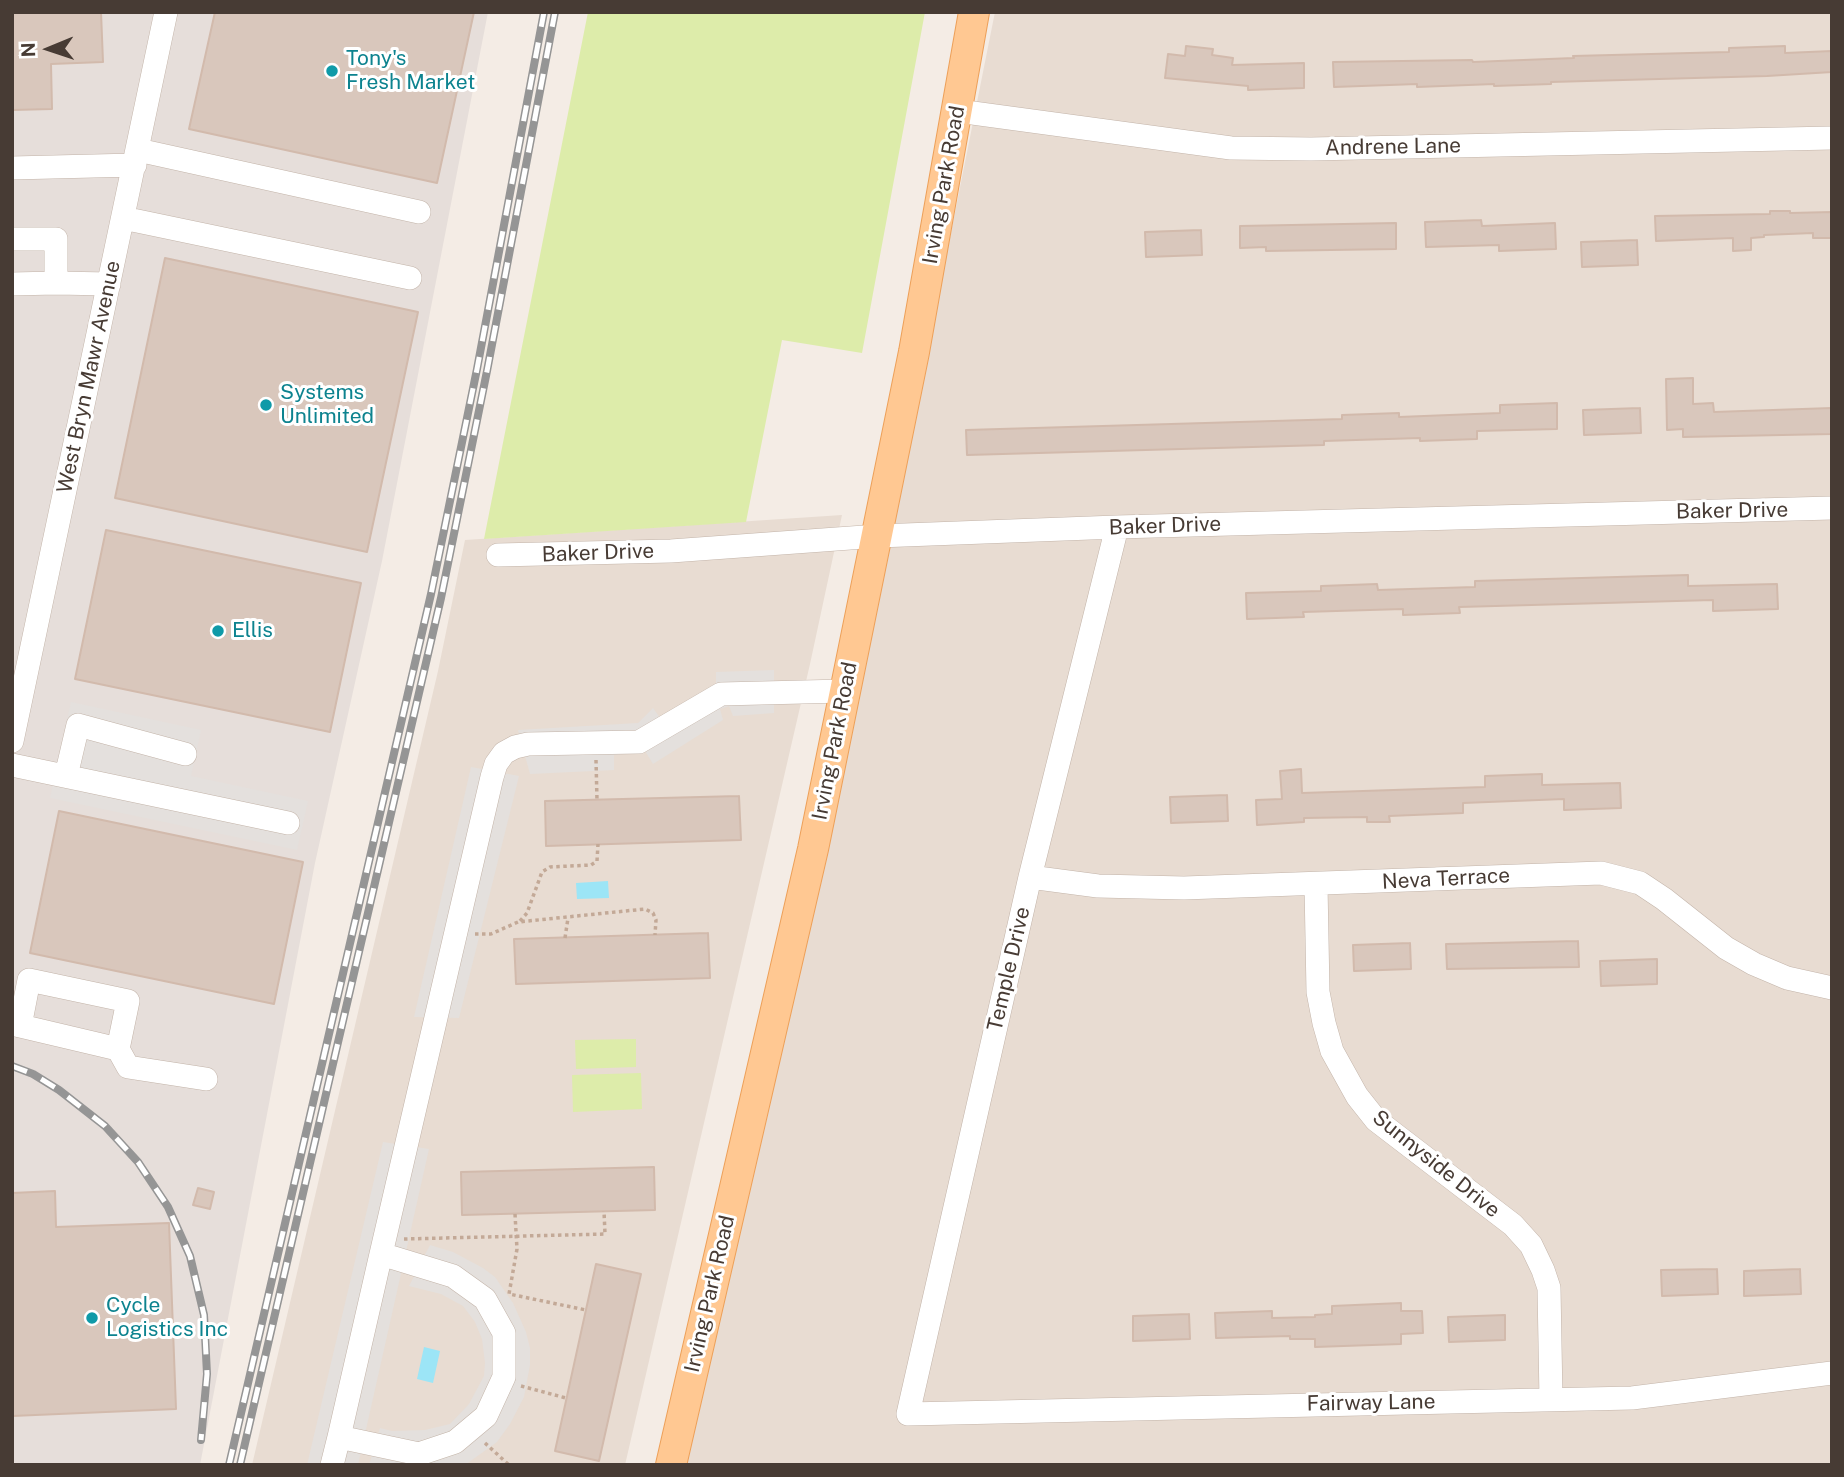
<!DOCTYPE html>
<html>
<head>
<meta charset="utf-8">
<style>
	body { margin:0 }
	#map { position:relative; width:1844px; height:1477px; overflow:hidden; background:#f4ece5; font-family:"Public Sans",sans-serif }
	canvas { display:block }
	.frame { position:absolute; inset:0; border:14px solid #473b34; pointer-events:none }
	.north { position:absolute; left:14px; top:14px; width:70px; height:70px; -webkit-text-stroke:5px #fff; paint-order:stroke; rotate:268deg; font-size:19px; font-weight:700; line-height:28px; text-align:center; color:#473b34 }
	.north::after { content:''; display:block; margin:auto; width:24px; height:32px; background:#473b34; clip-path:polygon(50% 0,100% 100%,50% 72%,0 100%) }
</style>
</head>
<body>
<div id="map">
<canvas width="1844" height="1477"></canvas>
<div class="frame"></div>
<div class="north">N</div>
</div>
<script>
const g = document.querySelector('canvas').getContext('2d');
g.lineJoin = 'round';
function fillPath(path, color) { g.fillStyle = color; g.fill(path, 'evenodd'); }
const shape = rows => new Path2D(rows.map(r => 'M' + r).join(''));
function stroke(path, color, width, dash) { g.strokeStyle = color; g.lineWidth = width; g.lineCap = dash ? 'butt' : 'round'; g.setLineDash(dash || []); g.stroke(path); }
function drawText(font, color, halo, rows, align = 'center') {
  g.font = font + ' "Public Sans",sans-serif'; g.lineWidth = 6; g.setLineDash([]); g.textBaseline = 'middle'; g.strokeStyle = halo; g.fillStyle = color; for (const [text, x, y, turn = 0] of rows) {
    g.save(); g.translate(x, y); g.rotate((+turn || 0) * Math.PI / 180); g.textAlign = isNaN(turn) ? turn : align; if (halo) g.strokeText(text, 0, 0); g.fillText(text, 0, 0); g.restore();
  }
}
fillPath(shape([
	[995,12,1832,12,1832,1465,686,1465,864,668],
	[842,515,810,664,625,1465,252,1465,438,671,465,540]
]), '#e8dcd2');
fillPath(shape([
	[12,12,488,12,382,561,315,863,200,1465,12,1465]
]), '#e6deda');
fillPath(shape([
	[588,12,925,12,862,353,782,340,746,522,484,539],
	[636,1039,636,1067,576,1069,575,1040],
	[641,1073,642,1109,573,1112,572,1075]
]), '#ddecaa');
fillPath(shape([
	[774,670,774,713,733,716,729,706,720,709,723,720,653,764,645,751,614,755,614,770,530,774,518,730,638,723,653,708,661,719,716,687,716,672],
	[71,702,201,730,191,776,308,801,297,850,50,798],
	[471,767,519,776,459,1018,414,1017],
	[383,1142,429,1149,358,1465,307,1465],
	[430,1245,453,1252,483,1268,495,1277,513,1303,526,1332,530,1348,530,1365,524,1397,510,1424,497,1442,465,1465,369,1465,380,1428,392,1431,425,1430,450,1424,469,1404,484,1376,485,1363,482,1339,475,1322,463,1306,441,1294,409,1286]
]), '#e4e0dd');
fillPath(shape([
	[608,881,609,898,577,899,576,883],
	[424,1347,440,1351,433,1383,417,1379]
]), '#9ce5f6');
const building = shape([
	[12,12,101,12,103,62,51,64,52,109,12,110,12,12],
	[215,12,474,12,437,183,189,129,215,12],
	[1186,46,1213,49,1212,55,1233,58,1232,65,1304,63,1304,88,1248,90,1248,86,1165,78,1168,54,1185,56,1186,46],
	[1785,46,1785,53,1832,51,1832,72,1767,76,1551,82,1551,84,1494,86,1494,84,1417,87,1417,84,1334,87,1333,62,1472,60,1473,62,1574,58,1573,56,1729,52,1729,48,1785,46],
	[1770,211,1790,211,1790,213,1832,212,1832,238,1813,238,1813,233,1764,235,1764,237,1751,238,1751,250,1733,251,1733,238,1656,241,1655,216,1770,214,1770,211],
	[1481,220,1482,226,1555,223,1556,249,1499,251,1499,245,1426,247,1425,222,1481,220],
	[1396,223,1396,249,1266,251,1266,247,1240,248,1240,226,1396,223],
	[1201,230,1202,255,1146,257,1145,232,1201,230],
	[1637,240,1638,265,1582,267,1581,242,1637,240],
	[165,258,418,312,367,552,115,498,165,258],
	[1693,378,1693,404,1713,403,1714,412,1832,408,1832,434,1683,437,1683,429,1667,430,1666,379,1693,378],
	[1557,403,1557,429,1477,431,1477,439,1420,441,1420,438,1324,441,1324,445,967,455,966,430,1342,419,1342,415,1399,413,1399,417,1500,413,1500,405,1557,403],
	[1640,408,1641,433,1584,435,1583,410,1640,408],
	[106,530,361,583,330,732,75,679,106,530],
	[1688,575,1688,586,1777,584,1778,609,1713,611,1713,600,1459,607,1460,613,1403,615,1403,609,1303,612,1304,617,1247,619,1246,593,1321,591,1321,586,1377,584,1378,590,1475,587,1475,581,1688,575],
	[1301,769,1302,793,1485,787,1485,776,1542,774,1542,785,1620,783,1621,808,1564,810,1564,799,1463,803,1463,813,1389,816,1390,822,1367,822,1367,817,1304,818,1304,822,1257,825,1256,800,1282,799,1280,771,1301,769],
	[1227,795,1228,821,1171,823,1170,797,1227,795],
	[739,796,741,840,546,846,545,801,739,796],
	[59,811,303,862,274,1004,30,953,59,811],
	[708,933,710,978,516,984,514,939,708,933],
	[1578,941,1579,967,1447,969,1446,944,1578,941],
	[1410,943,1411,969,1354,971,1353,945,1410,943],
	[1657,959,1657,984,1601,986,1600,961,1657,959],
	[654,1167,655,1210,462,1215,461,1172,654,1167],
	[198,1188,214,1192,210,1209,193,1205,198,1188],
	[55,1191,56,1227,169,1223,176,1409,12,1416,12,1193,55,1191],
	[596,1264,641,1274,599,1461,555,1451,596,1264],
	[1717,1269,1718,1294,1662,1296,1661,1270,1717,1269],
	[1800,1269,1801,1294,1744,1296,1744,1271,1800,1269],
	[1401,1303,1401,1311,1422,1311,1423,1333,1401,1334,1401,1344,1315,1347,1315,1339,1290,1339,1290,1336,1216,1338,1215,1313,1272,1311,1272,1318,1315,1317,1315,1315,1332,1314,1332,1306,1401,1303],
	[1189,1314,1190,1339,1133,1341,1133,1316,1189,1314],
	[1505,1315,1505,1340,1449,1342,1448,1317,1505,1315]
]);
fillPath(building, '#d9c7bc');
stroke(building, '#d2baac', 2);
const minor = shape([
	[958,111,1231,148,1311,149,1832,138],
	[138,150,419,212],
	[12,168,135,165],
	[123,218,410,278],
	[12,239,56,239,56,283,109,284],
	[12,284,56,283],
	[1117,527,1030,877,908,1414,1632,1398,1832,1373],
	[498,555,671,551,878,536,1117,527,1832,508],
	[12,741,166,12],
	[12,765,288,823],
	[66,776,78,725,185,754],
	[1030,877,1098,886,1184,888,1601,873,1640,883,1664,899,1726,948,1754,964,1787,978,1832,988],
	[1316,885,1318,992,1324,1023,1332,1051,1357,1096,1376,1120,1513,1225,1531,1245,1543,1270,1549,1288,1551,1399],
	[12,1024,118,1049,128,1067,206,1079],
	[20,1026,29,980,128,1001,118,1049],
	[381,1254,492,777,496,764,504,753,515,747,528,744,639,742,721,694,844,691],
	[381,1254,453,1276,485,1299,504,1333,504,1377,486,1416,455,1442,419,1454,339,1437,381,1254],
	[332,1465,339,1437]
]);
const major = shape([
	[671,1465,813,849,914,352,974,12]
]);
stroke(minor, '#c3b4a9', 24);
stroke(major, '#eda059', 32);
stroke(shape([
	[596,760,597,800],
	[520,921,527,913,542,872,550,867,591,865,597,861,598,844],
	[475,934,491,934,518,922,645,909,653,913,656,920,655,935],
	[565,938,568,918],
	[515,1214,517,1249,509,1294,586,1310],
	[404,1239,605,1234,604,1211],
	[521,1386,566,1398],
	[485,1443,509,1465]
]), '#c3a997', 3.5, [3.5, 3.5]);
stroke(minor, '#fff', 23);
stroke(major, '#ffc892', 30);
const rail = shape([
	[12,1066,33,1074,59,1090,105,1126,138,1162,168,1207,190,1256,204,1315,207,1374,201,1440],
	[229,1465,431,594,477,369,544,12],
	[240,1465,441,598,487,371,555,12]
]);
stroke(rail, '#959595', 8);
stroke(rail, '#fff', 5, [16]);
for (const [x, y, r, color] of [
	[332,71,7,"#0f9aa8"],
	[266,405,7,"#0f9aa8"],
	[218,631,7,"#0f9aa8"],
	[92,1318,7,"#0f9aa8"]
]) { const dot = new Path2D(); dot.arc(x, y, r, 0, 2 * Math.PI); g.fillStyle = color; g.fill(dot); stroke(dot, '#fff', 2.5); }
drawText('21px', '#0d838f', '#fff', [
	["Tony's",346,59],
	["Fresh Market",346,83],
	["Systems",280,393],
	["Unlimited",280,417],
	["Ellis",232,631],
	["Cycle",106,1306],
	["Logistics Inc",106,1330]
], 'left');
drawText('21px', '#473b34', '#fff', [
	["Andrene Lane",1393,147,-1],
	["Irving Park Road",944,185,-80],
	["West Bryn Mawr Avenue",89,377,-78],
	["Baker Drive",1732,511,-1],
	["Baker Drive",1165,526,-2],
	["Baker Drive",598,553,-2],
	["Irving Park Road",835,741,-79],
	["Neva Terrace",1446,879,-3],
	["Temple Drive",1009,969,-77],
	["Sunnyside Drive",1436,1164,39],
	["Irving Park Road",710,1294,-77],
	["Fairway Lane",1371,1403,-1]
]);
</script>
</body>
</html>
